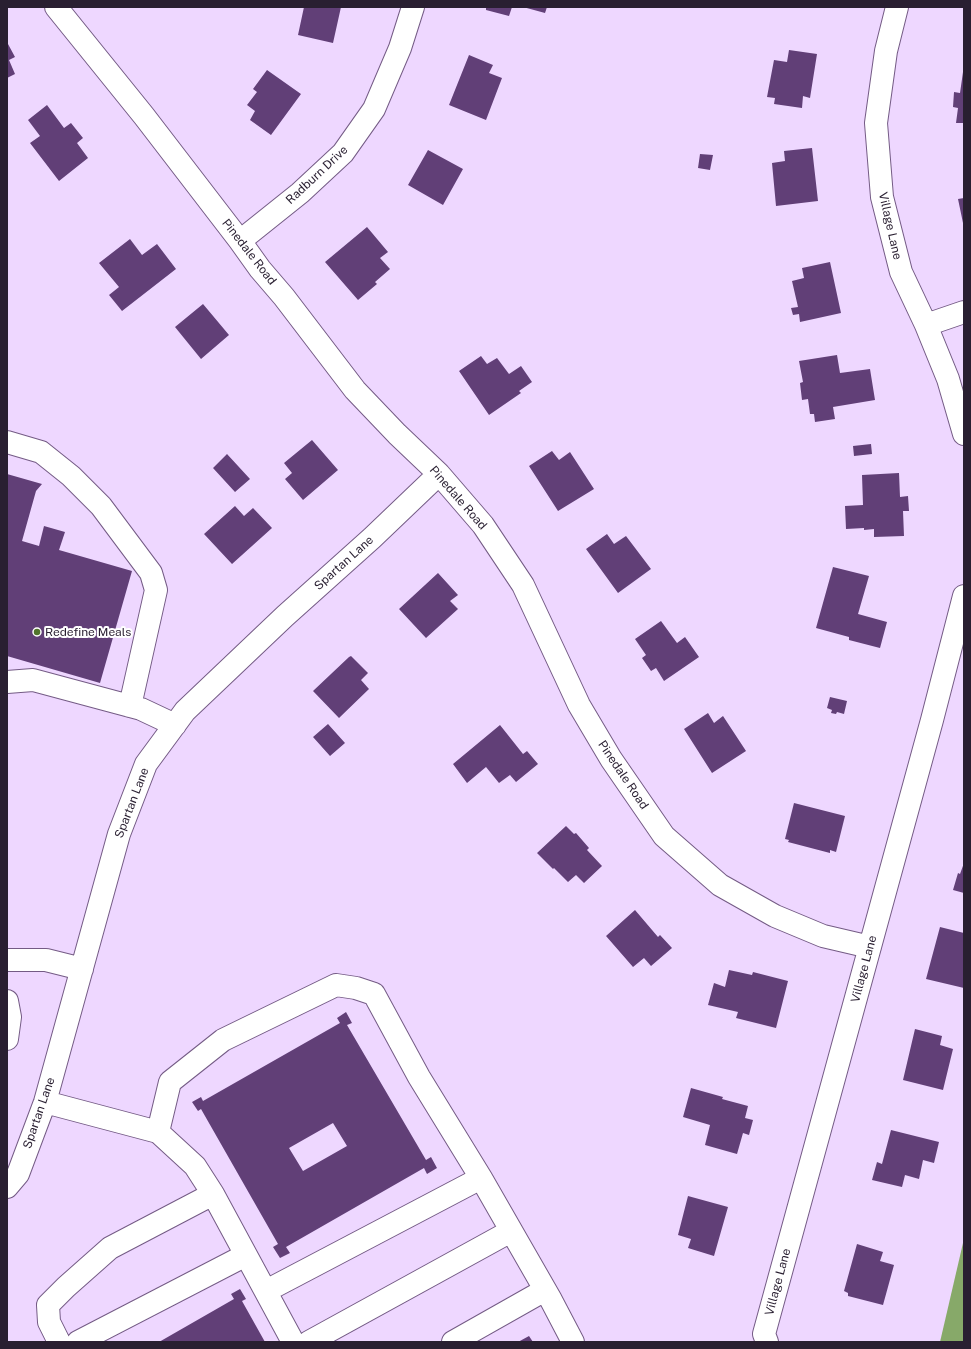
<!DOCTYPE html>
<html>
<head>
<meta charset="utf-8">
<style>
	body { margin:0 }
	#map { position:relative; width:971px; height:1349px; overflow:hidden; background:#eed7ff; font-family:"Public Sans",sans-serif }
	canvas { display:block }
	.frame { position:absolute; inset:0; border:8px solid #291f31; pointer-events:none }
</style>
</head>
<body>
<div id="map">
<canvas width="971" height="1349"></canvas>
<div class="frame"></div>
</div>
<script>
const g = document.querySelector('canvas').getContext('2d');
g.lineJoin = 'round';
function fillPath(path, color) { g.fillStyle = color; g.fill(path, 'evenodd'); }
const shape = rows => new Path2D(rows.map(r => 'M' + r).join(''));
function stroke(path, color, width, dash) { g.strokeStyle = color; g.lineWidth = width; g.lineCap = dash ? 'butt' : 'round'; g.setLineDash(dash || []); g.stroke(path); }
function drawText(font, color, halo, rows, align = 'center') {
  g.font = font + ' "Public Sans",sans-serif'; g.lineWidth = 4; g.setLineDash([]); g.textBaseline = 'middle'; g.strokeStyle = halo; g.fillStyle = color; for (const [text, x, y, turn = 0] of rows) {
    g.save(); g.translate(x, y); g.rotate((+turn || 0) * Math.PI / 180); g.textAlign = isNaN(turn) ? turn : align; if (halo) g.strokeText(text, 0, 0); g.fillText(text, 0, 0); g.restore();
  }
}
fillPath(shape([
	[964,1240,964,1342,940,1342,963,1243]
]), '#87a969');
fillPath(shape([
	[304,7,341,7,333,43,298,35],
	[486,7,512,7,509,16,486,10],
	[523,7,547,7,545,13],
	[8,44,15,57,9,60,15,74,7,78,7,45],
	[789,50,817,54,810,98,803,96,802,108,774,104,775,98,767,97,774,60,787,62],
	[469,55,493,65,489,73,502,78,486,120,449,105],
	[267,70,301,94,271,135,250,120,255,111,247,105,257,92,253,89],
	[963,72,964,72,964,123,956,123,958,108,953,107,954,92,960,93],
	[47,105,64,128,71,123,83,138,77,143,88,158,59,181,30,143,40,136,28,120],
	[812,148,818,201,776,206,772,163,785,161,784,151],
	[428,150,463,169,443,205,408,185],
	[700,154,713,155,710,170,698,168],
	[964,198,964,223,963,223,958,199],
	[367,227,388,252,380,258,390,269,375,282,377,284,358,300,325,262],
	[130,239,142,255,157,244,176,269,122,311,109,295,119,287,99,263],
	[830,262,841,313,800,322,799,314,793,315,791,308,798,307,792,281,804,278,802,268],
	[203,304,229,335,201,359,175,327],
	[837,355,840,373,870,369,875,400,833,407,835,419,815,422,814,414,810,414,808,399,802,400,800,383,803,382,799,361],
	[481,356,487,364,497,358,509,374,521,366,532,382,519,391,521,393,489,415,459,371],
	[312,440,338,470,303,500,285,479,292,473,284,463],
	[871,444,872,454,854,456,853,446],
	[552,451,559,460,570,452,594,489,558,511,529,466],
	[227,454,250,479,235,492,213,468],
	[899,473,900,497,908,496,909,511,903,511,904,536,874,537,874,529,864,530,864,528,846,529,845,506,863,505,862,475],
	[7,474,42,484,36,491,22,541,39,546,44,526,65,532,59,550,132,571,100,683,7,656],
	[235,506,244,516,253,508,272,528,232,564,204,534],
	[607,534,614,544,626,536,651,569,618,593,586,549],
	[833,567,869,576,858,614,887,622,880,648,849,640,849,637,816,628],
	[438,573,458,595,450,601,458,609,426,638,399,609],
	[661,621,677,643,685,637,699,657,664,681,656,668,651,671,642,658,646,655,635,639],
	[351,656,368,673,361,680,369,689,339,718,313,691,349,657],
	[830,697,847,701,844,714,837,712,836,714,831,713,832,710,827,708],
	[708,713,714,723,723,716,746,751,712,773,684,729],
	[328,724,345,743,330,756,313,737],
	[500,725,523,754,527,751,538,764,516,782,510,775,499,783,486,767,467,783,453,764],
	[794,803,845,816,836,852,830,850,830,853,788,842,789,840,785,839],
	[566,826,574,834,576,833,589,848,587,850,602,866,584,883,576,875,568,882,554,868,553,869,537,853],
	[964,863,964,893,953,890,958,873,960,874],
	[635,910,658,937,660,935,672,948,651,966,644,958,633,967,606,936],
	[940,927,964,933,964,988,926,979],
	[729,970,752,975,753,972,788,981,776,1028,736,1018,738,1012,708,1005,714,983,725,987],
	[346,1012,352,1023,347,1025,426,1160,431,1157,437,1168,427,1174,424,1168,286,1247,290,1253,280,1258,273,1247,278,1244,201,1109,198,1111,192,1102,201,1097,203,1101,340,1023,337,1018],
	[333,1123,347,1146,303,1171,289,1148],
	[915,1029,942,1036,940,1045,953,1049,943,1090,903,1080],
	[691,1088,723,1097,722,1099,748,1106,745,1118,753,1120,749,1135,743,1133,737,1154,705,1145,710,1125,683,1117],
	[891,1130,939,1142,934,1163,923,1160,919,1179,905,1175,902,1187,872,1180,877,1162,882,1164],
	[688,1196,728,1207,714,1256,688,1248,691,1239,678,1235],
	[857,1244,883,1252,880,1261,894,1265,883,1305,848,1296,848,1293,844,1291],
	[240,1289,246,1299,242,1301,265,1342,159,1342,234,1299,231,1294],
	[529,1336,533,1342,518,1342]
]), '#613f77');
const minor = shape([
	[56,7,144,116,240,241,260,269,284,297,355,390,397,434,439,474,483,525,523,585,579,705,611,759,664,836,720,885,775,916,823,936,870,947],
	[897,7,886,51,876,123,882,197,901,272,926,325,948,379,964,434],
	[240,241,300,193,343,153,374,109,400,48,413,7],
	[926,325,964,312],
	[7,442,41,452,71,476,101,506,151,573,156,590,130,706],
	[7,682,33,680,141,709,175,725],
	[7,960,46,960,82,969],
	[7,1001,10,1017,7,1039],
	[45,1102,158,1132],
	[7,1187,18,1174,45,1102,119,834,146,764,185,711,285,616,372,538,439,474],
	[213,1194,195,1166,158,1132,170,1082,223,1040,336,985,356,988,374,994,419,1077,481,1178,551,1300,573,1342],
	[266,1291,481,1178],
	[59,1342,49,1322,48,1305,66,1287,110,1248,213,1194,293,1342],
	[78,1342,246,1255],
	[309,1342,511,1231],
	[453,1342,545,1290],
	[767,1342,764,1334,932,720,964,596]
]);
stroke(minor, '#745b85', 24);
stroke(minor, '#fff', 22);
for (const [x, y, r, color] of [
	[37,632,4,"#51742c"]
]) { const dot = new Path2D(); dot.arc(x, y, r, 0, 2 * Math.PI); g.fillStyle = color; g.fill(dot); stroke(dot, '#fff', 1.5); }
drawText('12px', '#291f31', '#fff', [
	["Radburn Drive",317,175,-43],
	["Village Lane",890,226,77],
	["Pinedale Road",249,252,52],
	["Pinedale Road",458,498,49],
	["Spartan Lane",344,563,-42],
	["Pinedale Road",623,775,56],
	["Spartan Lane",132,803,-69],
	["Village Lane",864,969,-75],
	["Spartan Lane",39,1113,-71],
	["Village Lane",778,1282,-75]
]);
drawText('12px', '#291f31', '#fff', [
	["Redefine Meals",45,632]
], 'left');
</script>
</body>
</html>
